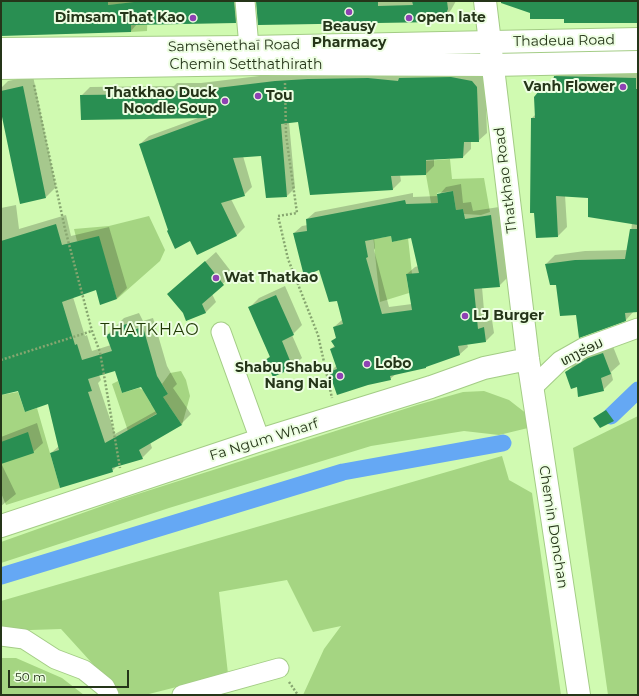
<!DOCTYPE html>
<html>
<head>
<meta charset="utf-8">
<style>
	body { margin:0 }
	#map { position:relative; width:639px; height:696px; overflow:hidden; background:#d0fab1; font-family:Montserrat,sans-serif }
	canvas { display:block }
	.frame { position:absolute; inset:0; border:2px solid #253519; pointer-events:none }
	.scale { position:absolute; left:8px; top:670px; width:121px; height:18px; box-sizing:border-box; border:2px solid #253519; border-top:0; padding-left:5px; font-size:12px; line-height:14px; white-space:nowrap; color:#253519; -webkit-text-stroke:3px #edfee2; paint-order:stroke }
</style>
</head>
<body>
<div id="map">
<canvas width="639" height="696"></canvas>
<div class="frame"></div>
<div class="scale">50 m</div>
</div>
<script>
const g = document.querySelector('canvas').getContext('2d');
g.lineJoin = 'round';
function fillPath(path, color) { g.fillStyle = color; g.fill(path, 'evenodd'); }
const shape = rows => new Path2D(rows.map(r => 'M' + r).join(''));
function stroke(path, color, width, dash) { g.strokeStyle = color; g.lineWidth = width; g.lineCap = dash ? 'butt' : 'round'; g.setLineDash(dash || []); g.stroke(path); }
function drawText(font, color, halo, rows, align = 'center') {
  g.font = font + ' Montserrat,"Noto Sans Lao",sans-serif'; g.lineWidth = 4; g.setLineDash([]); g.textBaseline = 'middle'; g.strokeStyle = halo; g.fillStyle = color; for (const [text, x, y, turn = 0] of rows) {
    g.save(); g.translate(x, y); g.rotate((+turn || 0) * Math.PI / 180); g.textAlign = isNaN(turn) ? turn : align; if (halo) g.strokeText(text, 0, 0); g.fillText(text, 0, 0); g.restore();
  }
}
fillPath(shape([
	[108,1,148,1,147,31,131,32,130,3,108,5],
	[450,159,452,179,484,178,490,212,481,215,464,214,463,209,456,210,453,191,437,193,438,203,431,203,426,175,426,161],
	[149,216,165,250,160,261,117,299,103,253,81,241,77,241,74,229,109,226],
	[373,235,380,238,391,236,392,242,408,238,412,274,406,274,409,293,380,302],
	[181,371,186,380,190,396,182,425,169,406,128,431,112,384,118,381,122,393,139,388,143,390,151,404,168,394,162,384,170,373],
	[484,391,509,400,527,414,528,428,499,435,464,431,371,446,169,508,1,563,1,542,122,499,417,405,463,392],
	[18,392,25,412,37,408,60,488,6,505,1,493,1,395],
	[638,416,638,695,608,695,573,448],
	[502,456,509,480,532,493,561,695,303,695,324,649,341,626,313,632,287,580,219,592,228,674,145,695,121,695,61,629,1,631,1,601],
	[1,658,16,658,62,678,84,695,1,695]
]), '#a5d582');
fillPath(shape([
	[1,1,248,1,248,9,235,22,137,24,131,31,1,35],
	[260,1,456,1,451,10,443,18],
	[564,68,638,69,638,233,631,233,632,222,589,197,565,195,567,227,558,236,537,237,532,118,536,114,544,86],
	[284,73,481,73,485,78,487,133,478,141,471,141,471,149,463,157,434,159,434,166,426,174,400,175,401,181,393,189,311,194,299,121,289,122,295,188,287,196,262,155,243,156,252,187,244,195,231,199,245,227,236,236,191,240,169,230,140,144,149,136,198,118,81,96,90,87,174,86,177,83,201,83],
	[33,76,56,187,46,197,1,107,1,88,8,81],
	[461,184,463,203,471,202,473,211,499,207,507,278,499,286,482,287,485,322,492,320,494,333,486,341,467,344,468,347,460,354,429,365,426,367,397,373,390,379,330,372,337,365,331,349,335,345,333,341,337,337,334,327,343,319,337,300,320,269,294,233,302,226,308,225,307,219,315,212,413,193,413,197,438,196,446,187],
	[391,235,412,236,419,266,415,267,407,274,412,304,389,307,374,250,375,248,374,238],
	[16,205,19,229,66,215,71,236,109,227,127,288,117,298,101,303,96,289,73,297,85,336,87,335,92,351,111,345,107,335,124,318,139,313,143,321,153,318,167,366,177,384,173,388,191,414,181,424,150,442,152,448,142,458,117,466,112,471,51,453,59,446,49,403,19,390,1,394,1,208],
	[116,369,142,386,156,411,115,434,98,383,101,380,99,375],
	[638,244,638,311,634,311,626,320,576,314,546,264,555,255,585,251,630,250],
	[216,252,233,274,212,294,216,302,205,313,184,313,169,294],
	[285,286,302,325,292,335,302,358,292,367,266,360,271,355,249,308,259,298],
	[612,344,620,364,611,372,613,380,603,390,578,385,566,374,577,360],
	[609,408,616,417,613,420,594,418],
	[37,423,43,443,33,452,1,463,16,494,1,506,1,437]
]), '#0003');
stroke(shape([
	[611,416,638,390],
	[1,576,343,472,503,443]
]), '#65a8f4', 17);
fillPath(shape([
	[1,1,108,1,108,5,143,1,234,1,236,23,131,25,131,32,1,36],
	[256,1,378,1,378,6,413,5,412,1,447,1,448,9,444,19,437,22,258,25],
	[501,1,638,1,638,23,564,23,564,19,530,19,530,13,501,3],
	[554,76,636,78,636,89,638,89,638,225,588,217,588,198,556,196,558,237,536,238,534,213,530,213,531,118,535,118,534,97,543,86,553,86],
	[451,77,472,81,477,87,479,142,464,142,463,158,426,160,426,175,391,176,393,190,310,195,298,122,281,124,287,197,266,198,261,156,233,158,245,196,221,203,237,236,197,255,190,241,175,249,167,231,168,230,139,144,210,118,81,120,80,95,168,94,167,91,192,91,275,81,308,79,368,78,398,81,399,78],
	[23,86,46,198,20,204,1,112,1,91],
	[453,191,456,210,463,209,465,219,491,215,500,287,474,289,478,329,484,327,486,342,458,346,460,355,426,367,426,368,390,376,391,380,368,385,337,395,329,372,337,369,330,349,335,347,331,341,336,338,333,327,343,324,337,301,329,302,319,270,304,276,293,233,307,231,306,219,405,200,406,204,438,203,437,194],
	[391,236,392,242,411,238,419,273,406,274,412,310,382,314,366,258,368,257,365,241],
	[56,224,62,245,99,236,117,299,100,305,96,290,62,302,75,345,77,344,82,360,112,351,106,335,114,332,113,328,130,323,133,330,143,327,157,376,168,394,163,397,182,425,139,450,143,459,112,468,113,472,60,488,50,453,59,450,48,404,25,412,18,391,1,395,1,241],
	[115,371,122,393,141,387,157,414,105,443,88,392,92,391,88,379],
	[630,229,638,229,638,312,625,313,626,321,579,338,576,315,560,316,556,285,550,285,545,264,575,260,625,259],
	[205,261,224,285,202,304,206,313,186,321,183,313,167,294],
	[276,295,294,335,282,341,293,368,273,377,265,360,270,357,248,307],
	[603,353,611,374,601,378,604,391,578,397,577,387,571,389,565,372,588,358],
	[606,410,614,421,600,428,593,418],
	[28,432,34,453,1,464,1,442]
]), '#298f52');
const minor = shape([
	[245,1,249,47],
	[221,332,260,440],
	[532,388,560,361,583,348,638,328],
	[1,636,24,639,55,659,84,670,105,687,109,695],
	[182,695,279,668]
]);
const tertiary = shape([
	[485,1,528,359,579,695],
	[1,526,260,440,431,387,484,368,528,359]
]);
const primary = shape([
	[1,49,249,47,638,39],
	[1,68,262,64,492,65,638,62]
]);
stroke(minor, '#a3cc85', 21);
stroke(tertiary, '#a3cc85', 24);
stroke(primary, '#a3cc85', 24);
stroke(shape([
	[285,83,286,135,297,213,278,216,288,259,318,335,332,398],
	[34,85,65,229,92,331,100,352,120,468],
	[1,360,92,331],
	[289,682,298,695]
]), '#87a670', 2.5, [2, 2]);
stroke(minor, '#fff', 19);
stroke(tertiary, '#fff', 22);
stroke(primary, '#fff', 22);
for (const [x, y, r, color] of [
	[349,12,4,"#8e42b3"],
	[193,18,4,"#8e42b3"],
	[409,18,4,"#8e42b3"],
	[623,87,4,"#8e42b3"],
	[258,96,4,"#8e42b3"],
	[225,101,4,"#8e42b3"],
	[216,278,4,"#8e42b3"],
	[465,316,4,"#8e42b3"],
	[367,364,4,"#8e42b3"],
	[340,376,4,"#8e42b3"]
]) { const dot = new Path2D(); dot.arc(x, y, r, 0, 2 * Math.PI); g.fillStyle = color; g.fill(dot); stroke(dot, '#edfee2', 1.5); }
drawText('bold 14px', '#253519', '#edfee2', [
	["Dimsam That Kao",185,18,"right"],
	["open late",417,18],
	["Beausy",349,27,"center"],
	["Pharmacy",349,43,"center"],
	["Vanh Flower",615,87,"right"],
	["Thatkhao Duck",217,93,"right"],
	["Noodle Soup",217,109,"right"],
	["Tou",266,96],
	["Wat Thatkao",224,278],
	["LJ Burger",473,316],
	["Lobo",375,364],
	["Shabu Shabu",332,368,"right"],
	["Nang Nai",332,384,"right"]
], 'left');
drawText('14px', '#253519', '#edfee2', [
	["Thadeua Road",564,41,-1],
	["Samsènethaï Road",234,46,-1],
	["Chemin Setthathirath",246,65],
	["Thatkhao Road",506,180,-97],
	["ທາງຮ່ອມ",582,352,-27],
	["Fa Ngum Wharf",264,440,-17],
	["Chemin Donchan",553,527,81]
]);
g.letterSpacing = '1px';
drawText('16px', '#1f3903', '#edfee2', [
	["THATKHAO",150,330]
]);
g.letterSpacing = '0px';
</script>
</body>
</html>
